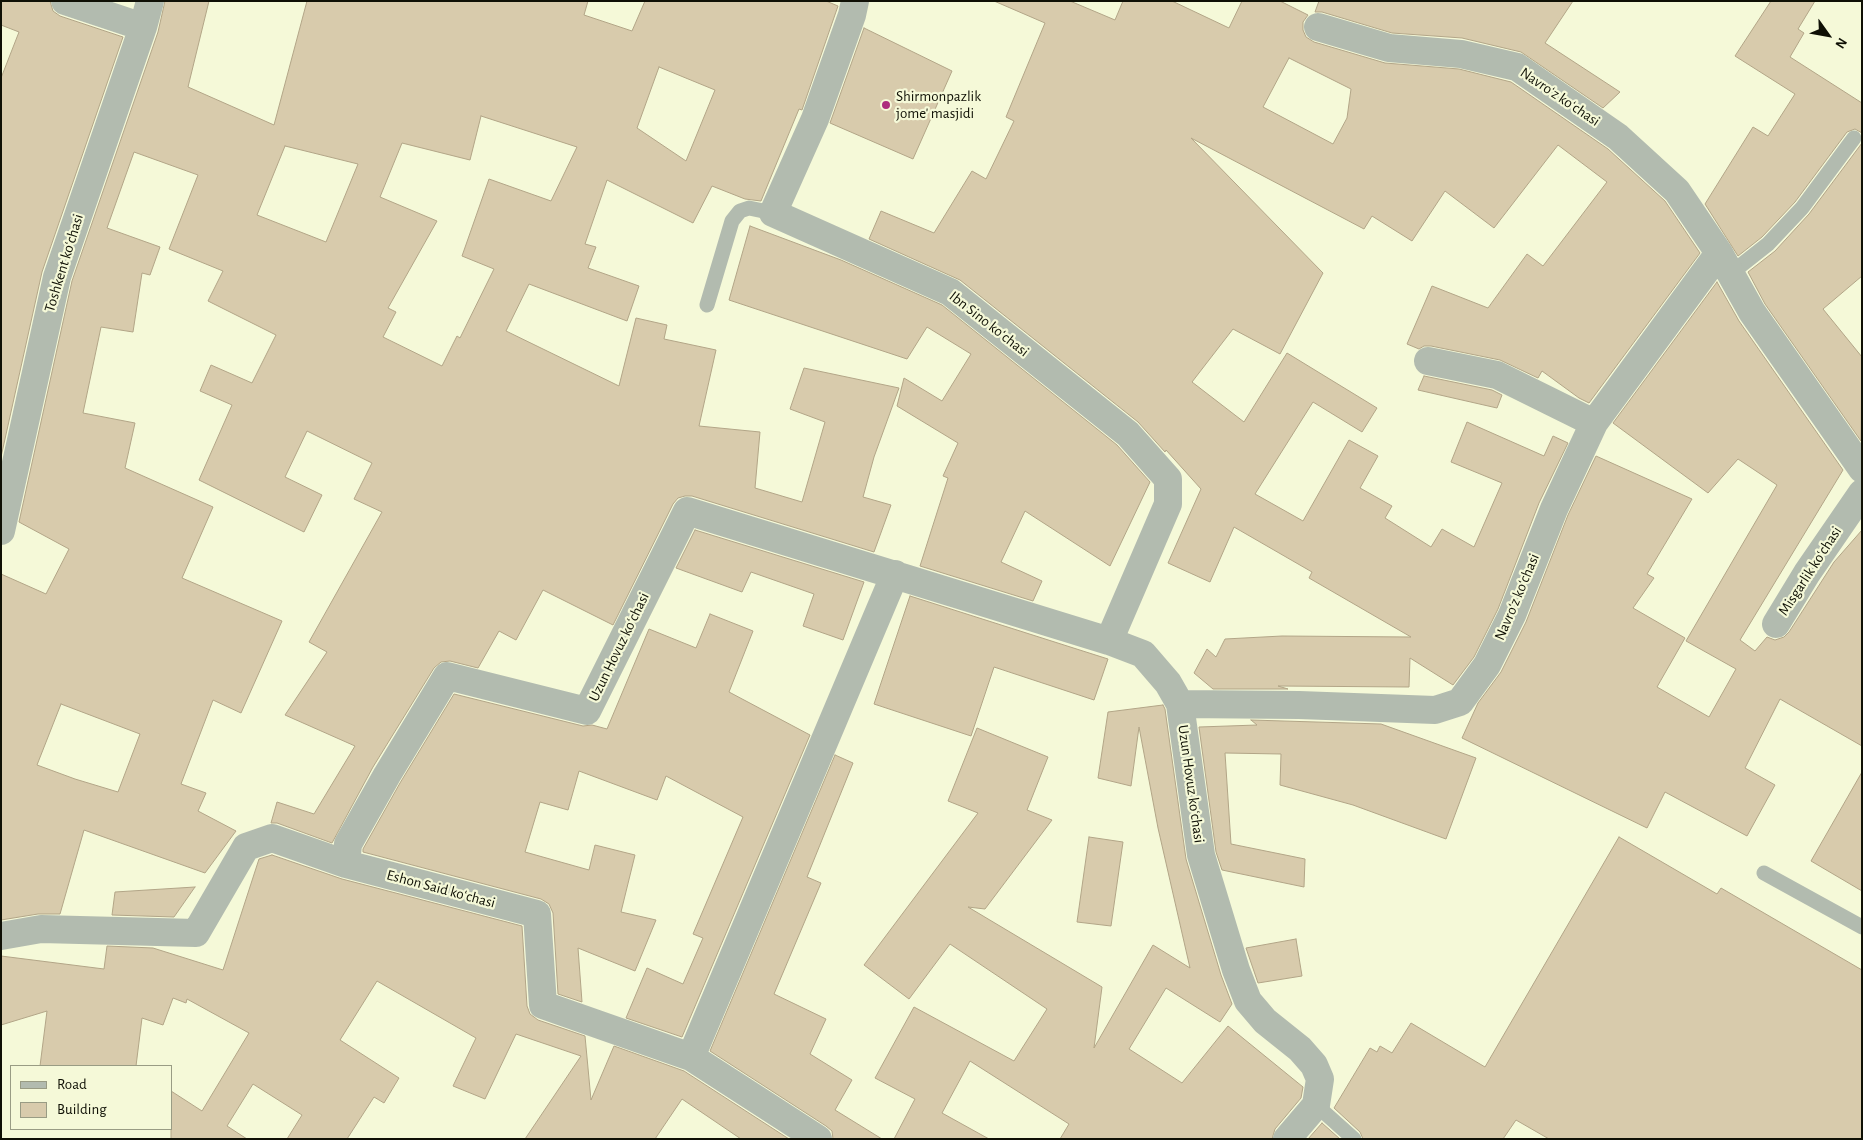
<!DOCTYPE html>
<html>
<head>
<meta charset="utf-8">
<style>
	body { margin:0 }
	#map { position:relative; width:1863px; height:1140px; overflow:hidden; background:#f5f9d8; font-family:"Alegreya Sans",sans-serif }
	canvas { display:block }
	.frame { position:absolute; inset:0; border:2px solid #0f1005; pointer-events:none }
	.legend { position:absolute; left:10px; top:1065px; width:162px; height:65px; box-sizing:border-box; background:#f5f9d8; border:1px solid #999c84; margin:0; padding:6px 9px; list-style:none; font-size:15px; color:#0f1005 }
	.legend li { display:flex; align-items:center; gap:10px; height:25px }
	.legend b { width:25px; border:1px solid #999c84 }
	.north { position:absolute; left:1803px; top:10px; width:50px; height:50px; -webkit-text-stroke:4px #f5f9d8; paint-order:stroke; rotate:122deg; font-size:14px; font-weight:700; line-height:20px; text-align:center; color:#0f1005 }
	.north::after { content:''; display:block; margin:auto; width:18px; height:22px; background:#0f1005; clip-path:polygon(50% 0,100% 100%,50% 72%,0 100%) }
</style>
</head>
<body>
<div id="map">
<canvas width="1863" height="1140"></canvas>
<div class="frame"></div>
<ul class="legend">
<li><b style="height:6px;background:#b2bbaf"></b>Road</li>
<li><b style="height:14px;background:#d8cbac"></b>Building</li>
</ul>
<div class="north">N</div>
</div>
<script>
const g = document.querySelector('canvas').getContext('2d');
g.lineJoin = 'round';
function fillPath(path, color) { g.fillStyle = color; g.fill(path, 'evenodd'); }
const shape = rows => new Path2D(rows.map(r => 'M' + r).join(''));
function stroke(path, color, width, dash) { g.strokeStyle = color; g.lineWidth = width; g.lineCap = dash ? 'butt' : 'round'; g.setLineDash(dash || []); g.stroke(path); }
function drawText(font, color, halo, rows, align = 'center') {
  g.font = font + ' "Alegreya Sans",sans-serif'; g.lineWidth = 4.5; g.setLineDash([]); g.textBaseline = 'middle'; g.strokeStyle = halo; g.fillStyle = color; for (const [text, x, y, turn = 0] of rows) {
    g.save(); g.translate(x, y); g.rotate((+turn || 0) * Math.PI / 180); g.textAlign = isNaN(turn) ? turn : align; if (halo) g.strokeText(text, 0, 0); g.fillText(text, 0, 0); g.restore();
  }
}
const building = shape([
	[1,1,50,1,53,11,60,16,123,37,42,272,1,457,1,78,19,32,1,25,1,1],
	[165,1,209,1,188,87,274,125,307,1,588,1,584,15,632,31,645,1,826,1,838,6,802,110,799,109,761,201,745,199,712,186,693,223,607,180,585,244,596,247,588,268,639,286,627,321,529,284,506,331,619,386,636,318,667,325,664,339,716,350,699,426,760,432,755,488,802,502,825,422,790,409,804,368,899,388,874,457,863,497,891,505,874,552,692,496,685,496,678,498,673,504,613,625,543,590,516,640,499,631,478,668,450,661,441,662,434,668,373,767,332,843,277,823,271,823,277,802,314,814,355,746,285,715,327,652,309,642,382,512,354,499,372,463,307,431,285,477,322,495,304,532,199,480,232,405,200,391,211,365,252,383,276,335,208,301,223,271,169,249,198,175,134,152,107,228,160,247,150,275,142,273,133,332,101,327,83,413,135,423,125,468,213,507,182,578,282,621,241,713,213,700,181,784,206,793,198,811,236,831,205,873,84,830,60,914,38,914,1,920,1,574,46,594,69,549,19,522,72,281,158,32,165,1],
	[659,67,715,90,686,161,637,128,659,67],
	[481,116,577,147,551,201,489,179,462,256,494,269,460,338,457,336,442,366,383,337,396,312,388,308,437,221,380,197,402,143,470,160,481,116],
	[285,146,358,164,326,242,257,215,285,146],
	[61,704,140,734,118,792,75,779,37,765,61,704],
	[994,1,1070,1,1115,20,1123,1,1172,1,1229,28,1242,1,1280,1,1308,15,1303,22,1303,30,1306,37,1314,42,1385,63,1459,69,1511,82,1608,149,1665,201,1700,253,1589,403,1579,398,1542,371,1538,378,1500,360,1431,346,1424,346,1419,349,1407,344,1432,286,1488,308,1527,254,1543,266,1607,182,1558,145,1494,228,1445,191,1412,241,1372,216,1364,229,1191,138,1323,273,1280,354,1233,329,1192,382,1244,422,1287,353,1377,408,1362,432,1313,402,1255,494,1303,521,1349,440,1378,456,1360,488,1392,506,1385,518,1431,547,1442,529,1474,547,1502,483,1451,462,1467,422,1544,456,1553,436,1568,443,1539,503,1498,609,1474,657,1453,685,1410,658,1409,687,1278,686,1288,689,1213,689,1194,673,1207,649,1216,657,1225,639,1282,636,1411,637,1309,578,1312,572,1234,527,1210,582,1168,563,1201,489,1166,450,1165,452,1138,422,960,280,869,239,881,211,934,233,972,171,986,179,1014,121,1006,117,1045,23,994,1],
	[1289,58,1351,89,1347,118,1333,144,1263,107,1289,58],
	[1319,1,1573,1,1545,43,1620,92,1603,108,1521,52,1462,38,1392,33,1322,12,1315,12,1319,1],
	[1771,1,1815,1,1798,29,1804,33,1790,57,1862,103,1862,133,1855,129,1847,132,1795,202,1762,237,1738,256,1705,204,1753,127,1768,136,1795,94,1735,56,1771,1],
	[864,28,952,71,913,159,830,123,864,28],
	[1862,143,1862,276,1823,309,1862,357,1861,441,1765,304,1748,272,1775,251,1809,214,1862,143],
	[750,226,841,260,942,305,1117,445,1150,482,1110,566,1025,511,1001,562,1042,581,1033,601,920,566,948,478,943,476,958,443,897,406,904,378,942,401,971,354,927,327,907,359,729,300,750,226],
	[1717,282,1739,321,1843,470,1740,640,1755,651,1767,637,1775,640,1784,637,1789,632,1834,562,1862,530,1862,746,1780,699,1745,768,1775,785,1747,836,1665,792,1647,828,1462,738,1478,703,1501,672,1526,622,1568,515,1596,456,1692,499,1647,574,1654,578,1633,608,1685,638,1657,687,1709,717,1736,669,1686,641,1777,485,1738,459,1708,493,1613,423,1717,282],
	[1424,376,1492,390,1502,395,1497,408,1418,390,1424,376],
	[695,530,864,582,843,640,803,626,814,594,751,572,742,592,676,568,695,530],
	[910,596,1108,659,1094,700,994,667,971,736,874,704,910,596],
	[710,614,753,631,729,692,810,735,682,1037,626,1018,647,968,683,984,703,938,693,934,743,817,666,776,657,800,579,771,568,810,540,802,525,852,589,870,595,845,635,855,621,912,656,920,635,971,578,948,582,1002,558,994,553,913,549,904,541,899,363,852,363,849,400,783,454,694,583,726,592,725,607,729,649,629,696,648,710,614],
	[1163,705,1165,709,1186,859,1221,975,1232,1004,1220,1022,1166,988,1129,1049,1182,1083,1228,1026,1303,1087,1301,1098,1275,1129,1272,1139,1060,1139,1069,1124,970,1061,942,1113,989,1139,894,1139,915,1099,875,1078,914,1007,1014,1061,1047,1009,950,944,909,999,864,965,978,813,948,801,977,728,1048,757,1027,810,1052,820,985,909,968,907,1102,987,1094,1048,1153,945,1190,968,1158,828,1139,727,1131,786,1098,778,1108,712,1163,705],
	[1251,720,1381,724,1476,758,1446,839,1353,805,1280,785,1281,754,1225,753,1231,844,1305,859,1304,887,1222,870,1216,852,1199,727,1257,725,1251,720],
	[835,755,853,763,807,877,821,883,774,994,826,1019,810,1054,852,1080,835,1110,882,1139,833,1139,832,1131,826,1126,710,1051,835,755],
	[1862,772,1862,891,1811,861,1862,772],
	[1089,837,1123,842,1111,926,1077,922,1089,837],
	[1619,837,1717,894,1721,888,1862,970,1862,1139,1549,1139,1516,1120,1503,1139,1363,1139,1360,1132,1334,1108,1370,1048,1377,1052,1380,1046,1392,1053,1411,1023,1485,1067,1619,837],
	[272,855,342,879,522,926,527,1006,530,1014,538,1020,585,1036,591,1100,614,1046,684,1071,789,1139,741,1139,682,1099,655,1139,525,1139,581,1056,516,1034,485,1099,453,1086,476,1038,377,981,340,1040,399,1078,384,1103,374,1097,347,1139,287,1139,302,1115,253,1084,227,1126,247,1139,171,1139,171,1091,202,1111,249,1033,187,999,186,1003,173,998,163,1025,142,1018,136,1066,40,1066,47,1011,1,1025,1,956,104,969,107,946,153,948,223,970,259,859,272,855],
	[195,887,174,917,112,915,115,892,195,887],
	[1296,939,1302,976,1258,983,1246,948,1296,939],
	[1322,1123,1340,1139,1308,1139,1322,1123]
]);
fillPath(building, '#d8cbac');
stroke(building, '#b2a587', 1);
stroke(shape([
	[1730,274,1768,244,1802,208,1854,138],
	[707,305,732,221,740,211,749,208,773,213],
	[1764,873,1862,927],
	[1316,1105,1354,1139]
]), '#b2bbaf', 15);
stroke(shape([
	[65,1,143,27],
	[855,1,852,15,815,119,773,213,950,292,1128,434,1168,479,1168,504,1109,641],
	[1318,27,1389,48,1461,54,1517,67,1618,137,1677,191,1719,253,1752,312,1862,469],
	[1428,361,1497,375,1594,423],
	[1,531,57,277,143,27,150,1],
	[1776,624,1807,573,1862,493],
	[1180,704,1299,705,1435,710,1460,702,1487,665,1512,615,1554,509,1594,423,1719,253],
	[346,864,348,844,387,775,447,676,587,711,687,511,1109,641,1143,654,1168,683,1180,704,1201,855,1236,970,1248,1001,1265,1021,1300,1049,1314,1065,1320,1079,1316,1105,1287,1139],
	[1,936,41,929,196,933,246,847,272,838,346,864,537,914,543,1005,691,1057,818,1139],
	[691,1057,895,574]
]), '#b2bbaf', 28);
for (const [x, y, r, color] of [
	[886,105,5,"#ad2e7d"]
]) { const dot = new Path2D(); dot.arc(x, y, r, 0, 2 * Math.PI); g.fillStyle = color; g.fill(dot); stroke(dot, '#f5f9d8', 2); }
drawText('15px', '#0f1005', '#f5f9d8', [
	["Shirmonpazlik",896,96],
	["jome' masjidi",896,113]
], 'left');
drawText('15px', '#0f1005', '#f5f9d8', [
	["Navroʻz koʻchasi",1560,97,34],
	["Toshkent koʻchasi",64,263,-73],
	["Ibn Sino koʻchasi",989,324,38],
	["Misgarlik koʻchasi",1810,571,-57],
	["Navroʻz koʻchasi",1517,597,-67],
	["Uzun Hovuz koʻchasi",619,647,-64],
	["Uzun Hovuz koʻchasi",1191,784,82],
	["Eshon Said koʻchasi",441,889,15]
]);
</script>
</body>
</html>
